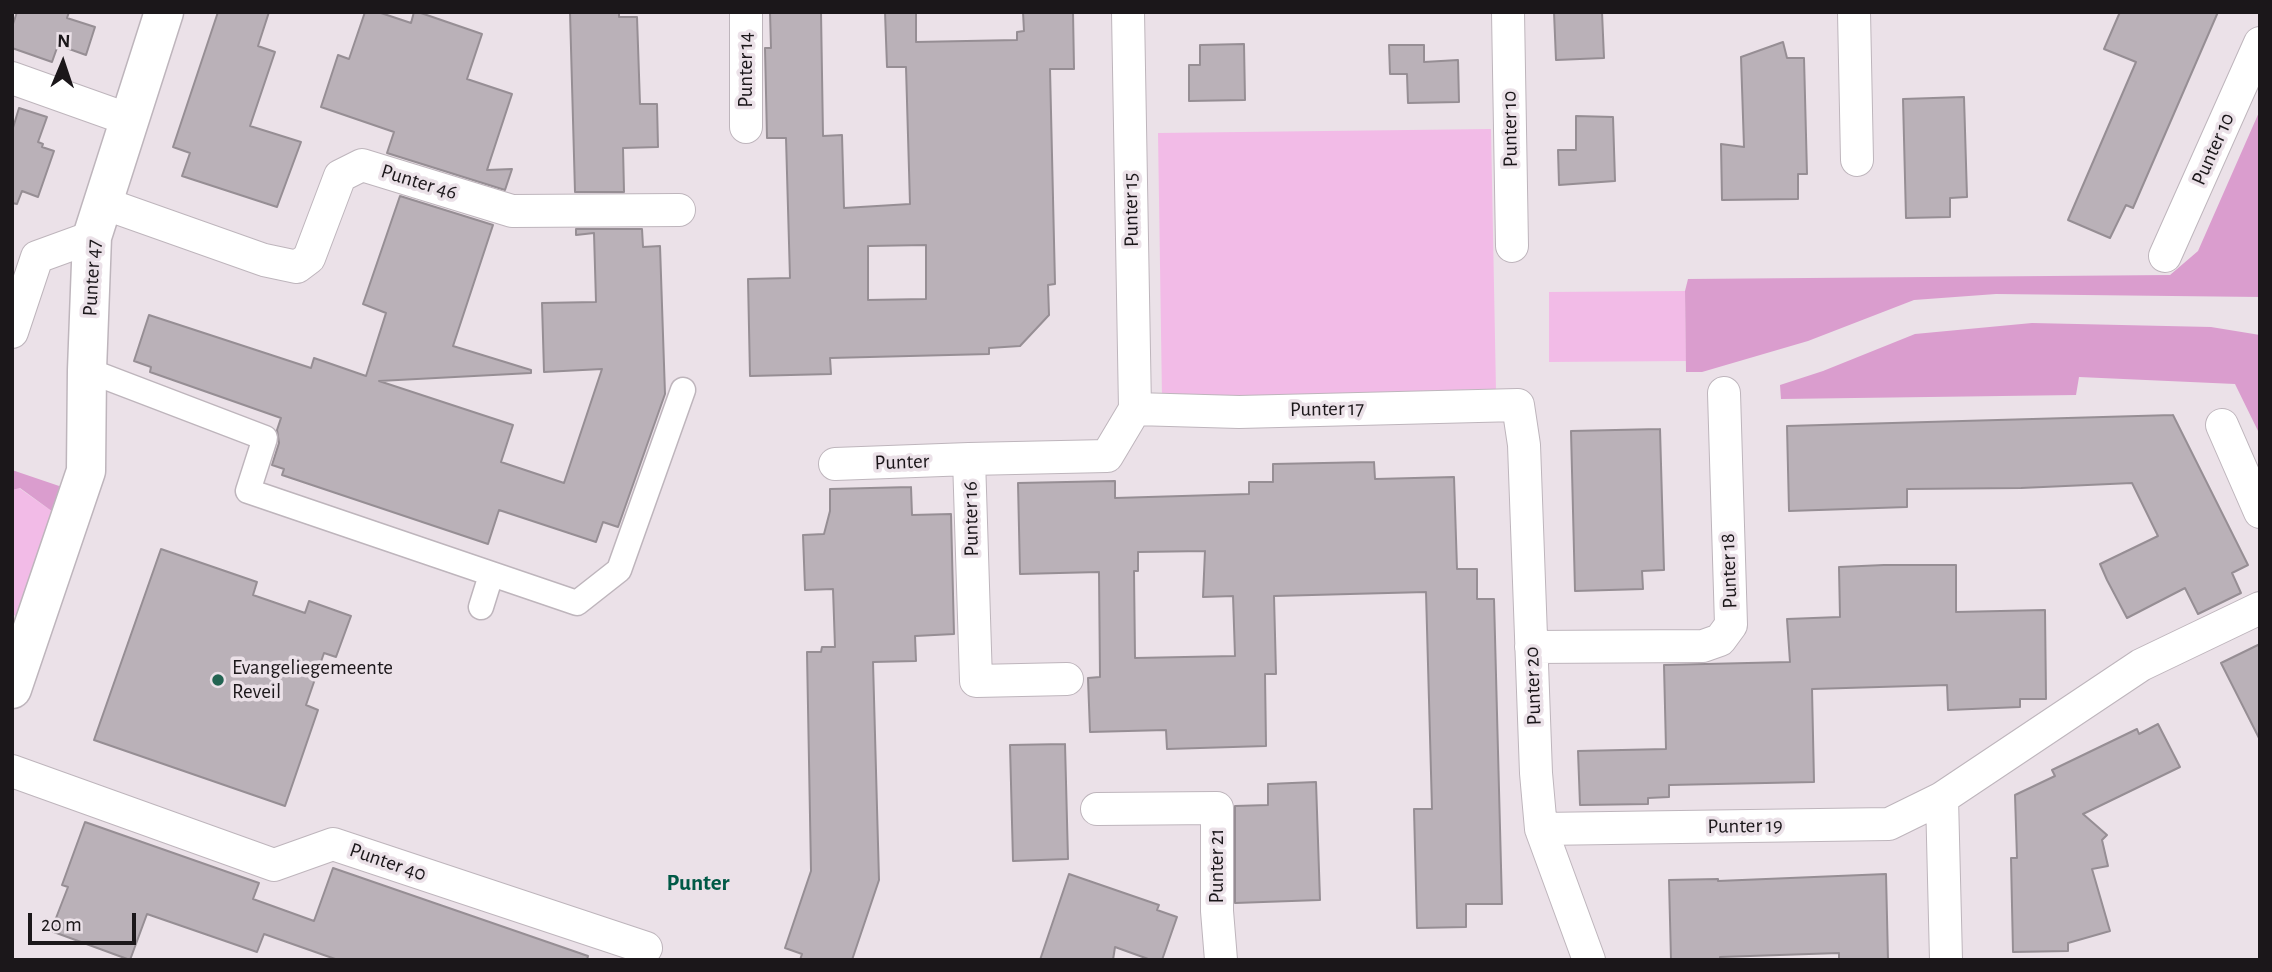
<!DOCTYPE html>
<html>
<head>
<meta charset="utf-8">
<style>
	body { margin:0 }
	#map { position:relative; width:2272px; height:972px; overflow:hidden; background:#ebe1e8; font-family:"Alegreya Sans",sans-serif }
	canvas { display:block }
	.frame { position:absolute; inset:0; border:14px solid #1b171a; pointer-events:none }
	.north { position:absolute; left:28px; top:28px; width:70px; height:70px; -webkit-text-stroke:5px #ebe1e8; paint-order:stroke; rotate:2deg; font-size:19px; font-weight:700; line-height:28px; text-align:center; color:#1b171a }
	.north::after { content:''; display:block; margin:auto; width:24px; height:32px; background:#1b171a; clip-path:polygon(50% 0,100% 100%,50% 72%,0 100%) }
	.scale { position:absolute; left:28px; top:913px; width:108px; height:32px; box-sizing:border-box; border:4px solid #1b171a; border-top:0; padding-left:9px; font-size:21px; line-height:24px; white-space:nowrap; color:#1b171a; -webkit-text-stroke:5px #ebe1e8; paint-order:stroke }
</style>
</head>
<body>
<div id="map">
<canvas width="2272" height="972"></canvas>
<div class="frame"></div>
<div class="north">N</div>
<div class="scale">20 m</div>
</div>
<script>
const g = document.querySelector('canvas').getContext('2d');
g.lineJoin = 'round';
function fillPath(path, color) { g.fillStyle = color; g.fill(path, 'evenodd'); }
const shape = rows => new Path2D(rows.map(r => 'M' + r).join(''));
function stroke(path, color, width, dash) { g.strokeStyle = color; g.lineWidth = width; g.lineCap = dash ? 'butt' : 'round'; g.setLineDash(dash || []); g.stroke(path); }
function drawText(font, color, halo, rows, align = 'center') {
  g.font = font + ' "Alegreya Sans",sans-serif'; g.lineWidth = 7; g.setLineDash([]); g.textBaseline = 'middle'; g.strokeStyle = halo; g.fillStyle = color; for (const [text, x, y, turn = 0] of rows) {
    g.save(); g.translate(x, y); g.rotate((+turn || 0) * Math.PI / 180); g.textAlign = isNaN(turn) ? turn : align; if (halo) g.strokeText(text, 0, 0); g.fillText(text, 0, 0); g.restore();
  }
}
fillPath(shape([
	[1491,129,1496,391,1493,389,1162,398,1158,133],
	[1685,291,1686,361,1549,362,1549,292],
	[19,488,53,512,16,616,12,614,12,490]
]), '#f2bbe7');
fillPath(shape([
	[2260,110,2260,297,1996,294,1914,300,1808,341,1702,372,1686,372,1685,291,1688,279,2170,275,2198,251],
	[2032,323,2211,327,2260,335,2260,435,2235,384,2079,377,2076,395,1781,399,1780,385,1823,371,1915,334],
	[12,470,68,489,53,512,20,488,12,490]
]), '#da9dce');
const building = shape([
	[17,12,69,12,67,18,95,27,86,55,58,45,52,62,12,48,12,27,17,12],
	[218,12,269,12,258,46,275,52,250,126,301,142,277,207,182,176,190,153,173,147,218,12],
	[365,12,378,12,411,23,414,12,418,12,482,34,467,79,512,94,487,170,512,169,505,190,387,153,394,132,321,107,338,55,349,59,365,12],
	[570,12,619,12,619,17,637,17,640,104,657,104,658,147,623,148,624,192,575,192,570,12],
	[770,12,821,12,823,136,842,135,844,208,910,204,906,67,887,67,885,12,916,12,916,42,1017,40,1017,32,1024,31,1023,12,1073,12,1074,69,1050,69,1055,284,1048,285,1049,315,1020,346,989,348,989,354,830,358,831,374,750,376,748,279,790,278,786,138,767,138,765,48,771,48,770,12],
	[926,245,926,299,868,300,868,246,926,245],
	[1554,12,1602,12,1604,58,1556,60,1554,12],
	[2120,12,2218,12,2133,208,2126,205,2110,238,2068,220,2136,62,2104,49,2120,12],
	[1783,42,1787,58,1804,58,1807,174,1798,174,1798,199,1722,200,1721,144,1744,147,1741,57,1783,42],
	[1244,44,1245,100,1189,101,1189,65,1200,65,1200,45,1244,44],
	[1389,45,1424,45,1424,62,1458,60,1459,102,1408,103,1407,74,1390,74,1389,45],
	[1964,97,1967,197,1950,198,1950,217,1906,218,1903,99,1964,97],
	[19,108,47,117,38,142,43,144,42,147,54,151,38,197,22,191,17,204,12,203,12,131,19,108],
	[1576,116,1613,117,1615,181,1559,185,1558,150,1576,150,1576,116],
	[400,196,493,225,453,346,531,370,531,373,379,381,513,425,501,462,564,483,602,369,544,372,542,303,596,302,594,233,576,235,576,229,642,229,643,247,660,246,665,394,618,527,603,522,596,542,499,510,488,544,282,475,284,469,272,465,279,443,277,430,281,418,150,372,151,367,134,361,149,315,311,368,314,358,366,376,386,313,363,304,400,196],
	[2173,415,2248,565,2232,573,2241,593,2198,614,2185,588,2127,618,2107,580,2100,564,2158,536,2132,483,2021,488,1907,489,1907,507,1789,511,1787,426,2173,415],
	[1660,429,1664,570,1642,571,1643,589,1575,591,1571,431,1660,429],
	[1374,462,1375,479,1454,477,1457,569,1477,569,1477,599,1494,599,1502,904,1466,904,1466,927,1417,928,1414,809,1432,809,1426,592,1274,596,1276,674,1265,674,1266,746,1167,749,1166,730,1090,732,1088,678,1100,677,1099,572,1020,574,1018,483,1115,481,1115,498,1249,494,1249,482,1273,482,1273,464,1374,462],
	[1205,551,1203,597,1233,596,1235,656,1135,658,1134,571,1138,571,1138,552,1205,551],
	[911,487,912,515,951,514,954,634,915,636,916,661,873,662,879,880,852,960,800,960,802,954,785,948,811,871,807,652,821,652,822,647,835,647,833,589,805,590,803,535,824,534,830,511,830,489,911,487],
	[161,549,257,582,253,595,305,613,309,601,351,616,336,657,324,653,306,705,318,710,285,806,94,740,161,549],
	[1884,565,1956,565,1956,612,2045,610,2046,699,2020,699,2020,707,1948,710,1947,685,1812,689,1814,782,1669,785,1669,797,1648,798,1648,804,1580,805,1578,751,1666,749,1664,665,1790,662,1787,619,1840,617,1839,567,1884,565],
	[2260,644,2260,740,2221,663,2260,644],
	[2158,724,2180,767,2083,814,2107,835,2102,840,2108,866,2092,869,2110,931,2068,943,2068,951,2013,952,2011,858,2017,858,2015,795,2055,776,2052,770,2137,729,2139,734,2158,724],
	[1065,744,1068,859,1013,861,1010,745,1065,744],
	[1316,782,1320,900,1235,903,1235,806,1268,805,1268,784,1316,782],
	[85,822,259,883,253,899,314,921,333,868,588,956,587,960,338,960,264,934,257,952,147,914,130,960,51,931,68,887,62,885,85,822],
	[1069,874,1159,905,1157,910,1177,917,1162,960,1151,960,1115,947,1113,960,1040,960,1069,874],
	[1886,874,1888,960,1839,960,1839,953,1720,957,1720,960,1671,960,1669,880,1718,879,1718,881,1886,874]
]);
fillPath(building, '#bab1b8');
stroke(building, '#968e94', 2);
const pedestrian = shape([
	[87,370,265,438,248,491,577,603,619,570,683,390],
	[481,607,491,575]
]);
const minor = shape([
	[746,12,746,127],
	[1128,12,1135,409],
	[1508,12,1512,246],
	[1854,12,1857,160],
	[12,78,130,120],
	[103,203,264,260,297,267,309,258,340,176,362,165,512,211,679,210],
	[2165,256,2260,43],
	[12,332,37,257,92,237],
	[1135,409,1239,412,1518,405,1524,445,1536,773,1541,829,1589,960],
	[2222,425,2260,512],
	[835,464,969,459],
	[1531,647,1703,646,1720,640,1731,625,1724,393],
	[1067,679,976,681,969,459,1107,456,1135,409],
	[12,771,274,865,333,844,646,948],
	[1942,798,1946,960],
	[1097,809,1217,808,1217,911,1221,960],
	[1541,829,1889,824,1942,798,2141,665,2260,608]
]);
const tertiary = shape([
	[12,689,86,471,87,370,92,237,164,12]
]);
stroke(pedestrian, '#beb5bc', 27);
stroke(minor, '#beb5bc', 34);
stroke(tertiary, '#beb5bc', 41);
stroke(pedestrian, '#fff', 24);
stroke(minor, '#fff', 32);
stroke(tertiary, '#fff', 38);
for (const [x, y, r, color] of [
	[218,680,7,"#236452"]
]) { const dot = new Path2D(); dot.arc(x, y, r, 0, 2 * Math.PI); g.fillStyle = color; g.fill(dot); stroke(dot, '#ebe1e8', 2.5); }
drawText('21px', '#1b171a', '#ebe1e8', [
	["Punter 14",746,70,-90],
	["Punter 10",1510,129,-91],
	["Punter 10",2213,149,-66],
	["Punter 46",419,182,17],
	["Punter 15",1131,210,-91],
	["Punter 47",92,278,-87],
	["Punter 17",1327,409,-1],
	["Punter",902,462,-2],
	["Punter 16",971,519,-91],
	["Punter 18",1729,571,-92],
	["Punter 20",1533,686,-92],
	["Punter 19",1745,826,-1],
	["Punter 40",388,862,19],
	["Punter 21",1217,866,-90]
]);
drawText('21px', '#1b171a', '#ebe1e8', [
	["Evangeliegemeente",232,668],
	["Reveil",232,692]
], 'left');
drawText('bold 23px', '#005946', '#ebe1e8', [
	["Punter",698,883]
]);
</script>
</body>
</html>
